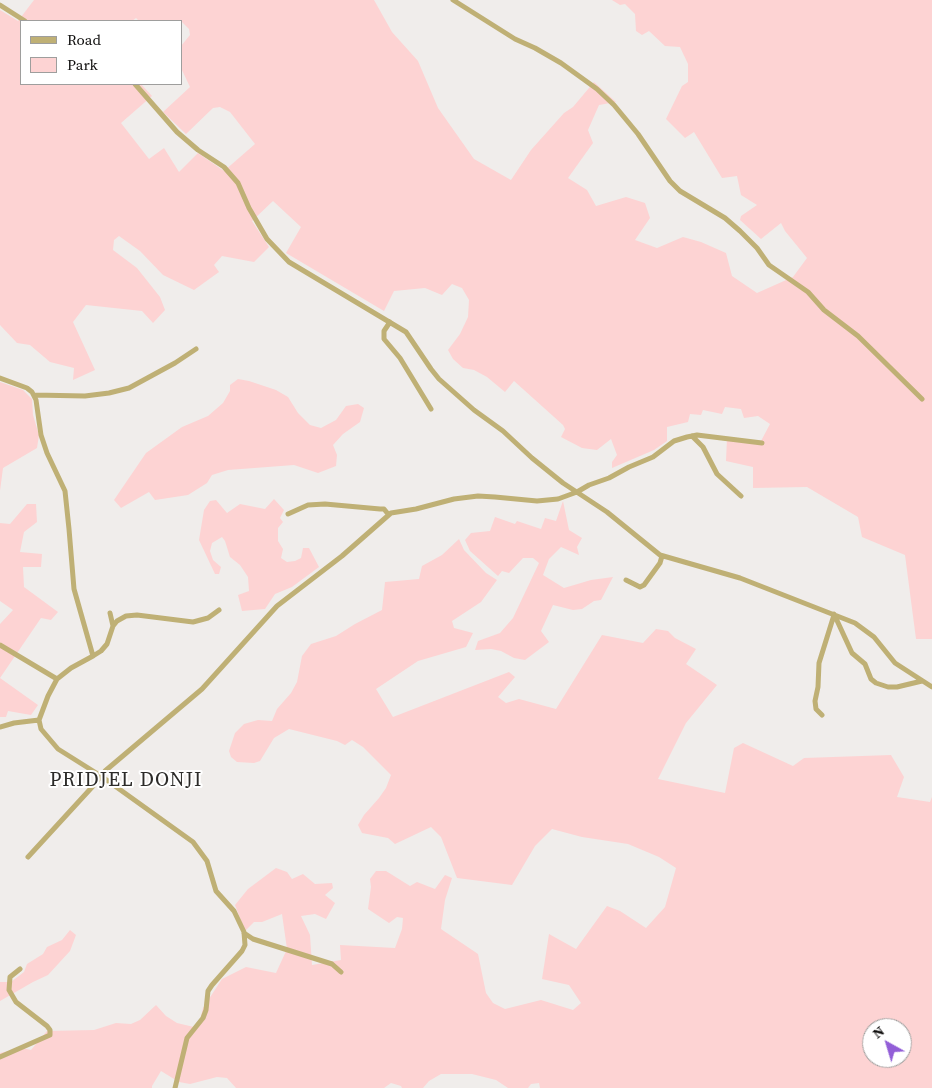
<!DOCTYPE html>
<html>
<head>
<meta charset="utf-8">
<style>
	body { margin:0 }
	#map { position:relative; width:932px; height:1088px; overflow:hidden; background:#f0edeb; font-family:"Source Serif 4",serif }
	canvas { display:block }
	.legend { position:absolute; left:20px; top:20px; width:162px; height:65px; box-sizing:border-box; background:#fff; border:1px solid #9e9e9d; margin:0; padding:6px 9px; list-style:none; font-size:15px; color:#0d0c0b }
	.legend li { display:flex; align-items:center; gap:10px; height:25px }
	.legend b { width:25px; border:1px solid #9e9e9d }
	.north { position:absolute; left:862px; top:1018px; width:50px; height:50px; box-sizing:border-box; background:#fff; border:1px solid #9e9e9d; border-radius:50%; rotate:321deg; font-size:14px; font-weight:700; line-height:20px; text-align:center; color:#0d0c0b }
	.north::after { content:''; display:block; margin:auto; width:18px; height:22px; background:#925ed7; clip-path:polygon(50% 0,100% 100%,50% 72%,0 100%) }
</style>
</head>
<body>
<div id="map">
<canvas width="932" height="1088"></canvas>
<ul class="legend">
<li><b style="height:6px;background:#bfb075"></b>Road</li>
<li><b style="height:14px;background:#fdd3d3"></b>Park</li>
</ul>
<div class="north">N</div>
</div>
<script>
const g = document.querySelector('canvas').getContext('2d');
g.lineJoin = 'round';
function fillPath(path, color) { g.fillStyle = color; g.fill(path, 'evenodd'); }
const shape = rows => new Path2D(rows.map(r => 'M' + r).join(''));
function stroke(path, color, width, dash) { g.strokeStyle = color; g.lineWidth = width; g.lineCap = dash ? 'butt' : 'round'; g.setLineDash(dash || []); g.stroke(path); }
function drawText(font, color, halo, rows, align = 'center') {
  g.font = font + ' "Source Serif 4",serif'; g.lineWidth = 4; g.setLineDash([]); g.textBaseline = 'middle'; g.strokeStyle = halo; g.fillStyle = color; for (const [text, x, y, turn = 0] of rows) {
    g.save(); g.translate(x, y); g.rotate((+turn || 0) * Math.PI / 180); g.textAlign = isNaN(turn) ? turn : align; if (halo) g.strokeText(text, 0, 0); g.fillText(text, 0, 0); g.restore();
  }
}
fillPath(shape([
	[34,0,374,0,392,32,418,61,438,108,474,159,511,180,531,150,564,113,573,107,594,82,616,102,599,105,588,130,593,143,568,178,587,190,596,206,626,197,645,203,650,218,635,240,657,248,683,237,701,242,726,253,732,276,757,293,793,277,807,258,785,231,781,223,761,239,740,220,741,216,757,205,741,195,737,176,722,178,694,132,685,138,666,119,682,86,688,82,688,64,680,47,665,46,649,31,642,35,636,31,635,14,625,4,620,5,612,0,932,0,932,639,916,639,905,555,862,537,858,517,807,487,753,488,753,467,726,461,727,438,761,441,770,424,758,416,744,418,741,409,725,407,722,414,703,410,701,415,690,414,688,422,667,427,667,441,654,450,612,468,612,462,617,455,611,439,597,450,582,448,561,437,565,429,563,425,514,381,505,392,487,377,474,370,463,368,453,359,448,350,460,334,468,317,469,300,462,288,452,284,442,295,425,288,394,291,384,311,286,253,301,227,273,201,252,221,269,247,254,262,222,256,214,265,219,272,194,290,163,275,140,251,119,236,114,240,113,250,137,268,160,297,165,310,153,323,142,311,86,305,73,322,95,370,73,380,74,368,50,362,30,345,17,343,0,325,0,10,18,21],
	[136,18,139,21,180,20,189,29,190,35,181,46,181,68,190,87,163,112,186,134,213,108,220,107,230,112,255,144,224,171,198,153,179,172,164,148,149,159,121,123,152,96,141,84,21,84,21,21,132,21],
	[238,379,249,381,276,390,288,397,298,413,310,425,321,428,336,420,346,406,358,404,364,408,360,422,343,434,333,445,337,455,336,466,318,473,294,465,228,470,212,475,207,483,188,495,155,500,149,492,121,508,114,500,146,453,182,427,208,416,223,403,230,391,230,385],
	[0,382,23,390,32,399,33,415,39,435,37,448,3,468,0,491],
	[274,499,284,510,280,518,283,522,278,528,278,541,283,549,281,558,287,562,295,561,301,558,303,548,309,548,319,567,292,587,275,594,265,609,242,611,238,595,249,591,248,577,240,565,230,557,225,541,222,537,212,543,210,551,213,560,221,567,219,574,215,574,199,540,204,510,210,501,216,500,227,513,240,504,265,509],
	[563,501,569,530,582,538,577,547,579,555,561,547,549,559,543,575,564,588,591,580,613,577,601,600,594,601,582,609,573,610,553,605,541,631,549,642,525,660,514,658,501,651,491,649,475,650,478,641,500,633,513,618,539,563,533,558,523,558,509,573,502,571,498,576,470,551,465,540,471,533,490,531,495,517,515,524,517,521,541,529,545,518,556,521],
	[27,504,36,504,37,522,24,532,20,552,42,554,41,567,23,567,24,587,58,612,51,620,41,618,0,678,38,705,31,715,8,711,6,717,0,717,0,624,13,610,0,601,0,523,10,524],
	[459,539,464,550,486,573,497,580,481,602,452,621,454,628,473,633,466,647,418,661,376,689,393,717,509,672,515,677,498,697,506,703,519,699,556,709,602,635,643,643,656,629,668,631,675,638,696,649,686,664,717,685,686,723,658,779,725,793,734,748,743,743,793,766,804,758,891,755,904,777,897,797,930,802,932,797,932,1088,540,1088,539,1083,531,1084,528,1088,508,1088,496,1080,472,1074,441,1074,429,1081,423,1088,402,1088,401,1086,391,1083,384,1088,236,1088,227,1078,217,1077,190,1084,179,1082,161,1071,152,1086,152,1088,0,1088,0,1053,22,1048,31,1050,47,1031,94,1030,116,1023,131,1024,140,1020,156,1005,166,1016,177,1023,198,1028,203,1008,222,979,246,967,276,973,287,949,282,914,262,922,254,922,245,931,235,905,248,889,276,868,287,872,292,879,303,874,315,884,332,883,333,888,325,895,335,903,326,919,315,914,301,916,310,935,312,965,341,960,340,945,395,948,402,929,403,918,397,917,389,923,368,909,371,887,370,879,376,871,386,871,410,886,417,882,435,889,445,875,452,878,445,900,441,929,478,954,486,993,493,1003,505,1009,541,1000,573,1010,581,1003,569,985,542,979,549,934,576,949,607,906,620,911,646,928,665,907,676,868,659,857,628,844,582,837,552,829,535,846,512,885,457,878,441,837,431,827,395,844,388,838,362,833,358,825,364,815,379,798,386,788,391,775,363,747,352,740,345,745,337,741,289,729,274,738,260,761,254,763,237,762,231,757,229,751,235,733,244,724,258,720,272,721,277,709,291,693,297,682,302,656,311,644,336,636,355,624,382,610,385,582,419,579,422,566,442,555],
	[872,1028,902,1028,902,1058,872,1058],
	[70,930,76,935,70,951,48,975,33,982,0,1001,0,982,11,982,24,972,27,964,43,954,47,947,62,940]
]), '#fdd3d3');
stroke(shape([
	[453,0,515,39,535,48,561,63,597,89,614,105,638,134,670,181,680,191,725,218,740,231,757,248,769,265,808,292,824,310,858,336,922,399],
	[0,5,25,21],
	[135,84,177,132,198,150,224,167,238,183,249,208,267,239,289,262,406,332,431,369,439,379,474,410,503,431,532,458,563,483,607,512,660,555,740,578,855,623,874,637,895,663,932,687],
	[390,322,384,331,384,339,400,358,431,409],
	[0,378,27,388,32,392,36,400,41,435,47,453,65,491,69,529,74,589,93,656,71,668,57,679,48,696,39,720,14,723,0,727],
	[34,395,85,396,109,393,129,388,175,363,196,349],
	[692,436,703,447,717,474,741,496],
	[288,514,308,505,325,504,380,509,384,509,388,514],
	[626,580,640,587,644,585,660,563,662,556],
	[110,613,113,626],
	[834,614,852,653,865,664,871,679,876,683,888,687,897,687,922,681],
	[0,645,57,679],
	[93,656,101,651,107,644,113,626,117,621,126,616,137,615,193,622,208,618,219,610],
	[822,715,816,709,815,701,818,687,819,663,834,615],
	[39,720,41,729,58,749,101,776,193,842,207,861,216,891,234,911,244,932,245,945,242,951,212,985,208,991,206,1010,203,1018,187,1038,175,1088],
	[28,857,94,785,105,771,202,689,277,606,342,556,391,513,416,509,454,499,478,496,495,497,537,501,558,499,577,492,589,485,609,478,629,467,653,457,674,441,687,437,697,435,762,443],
	[244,933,253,939,332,964,341,972],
	[0,1057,50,1035,50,1030,47,1026,16,1002,9,990,10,977,20,969]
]), '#bfb075', 5);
g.letterSpacing = '1px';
drawText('20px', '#2c2b29', '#fff', [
	["PRIDJEL DONJI",126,781]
]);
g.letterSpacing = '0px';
</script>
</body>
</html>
